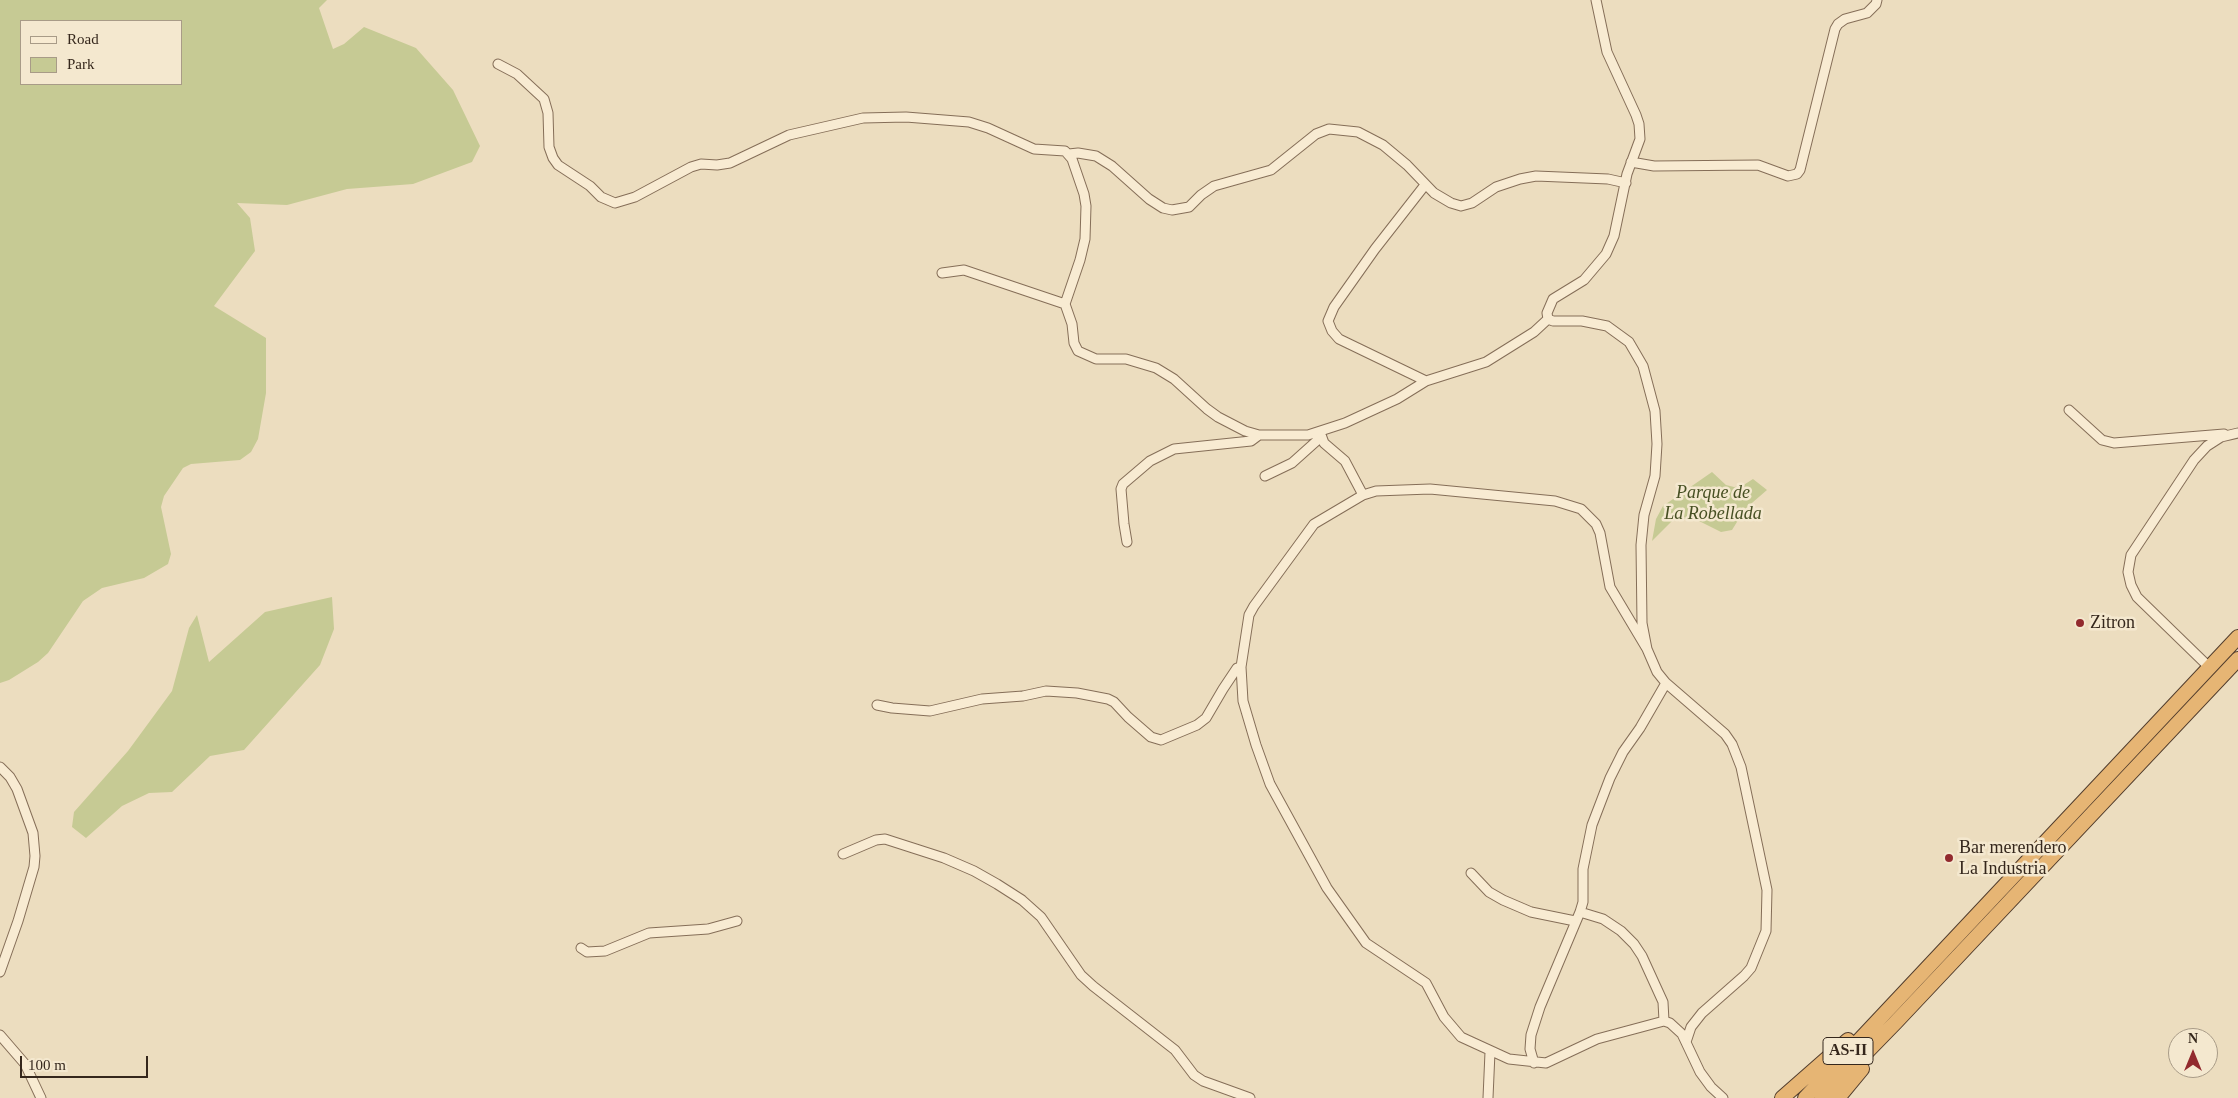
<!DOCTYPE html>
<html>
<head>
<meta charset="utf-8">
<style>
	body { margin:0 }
	#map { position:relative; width:2238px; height:1098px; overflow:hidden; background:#ecddbf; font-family:"Times New Roman",serif }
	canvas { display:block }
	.legend { position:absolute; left:20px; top:20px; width:162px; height:65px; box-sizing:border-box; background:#f4e8cf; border:1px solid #a89b87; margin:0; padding:6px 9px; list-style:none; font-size:15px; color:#35271c }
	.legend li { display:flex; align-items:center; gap:10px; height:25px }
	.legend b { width:25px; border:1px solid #a89b87 }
	.north { position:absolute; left:2168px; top:1028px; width:50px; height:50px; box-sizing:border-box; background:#f4e8cf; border:1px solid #a89b87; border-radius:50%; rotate:0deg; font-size:14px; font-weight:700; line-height:20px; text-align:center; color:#35271c }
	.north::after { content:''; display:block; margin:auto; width:18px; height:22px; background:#922a2e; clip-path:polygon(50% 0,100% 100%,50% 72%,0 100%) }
	.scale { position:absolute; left:20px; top:1056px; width:128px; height:22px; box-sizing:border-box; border:2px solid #35271c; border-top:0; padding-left:6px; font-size:15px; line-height:18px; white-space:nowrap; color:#35271c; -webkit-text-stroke:4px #f4e8cf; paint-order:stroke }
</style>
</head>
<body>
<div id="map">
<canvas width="2238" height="1098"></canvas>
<ul class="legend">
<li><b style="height:6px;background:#f8ebd2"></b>Road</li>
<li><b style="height:14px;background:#c6ca94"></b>Park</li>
</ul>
<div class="north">N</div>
<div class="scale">100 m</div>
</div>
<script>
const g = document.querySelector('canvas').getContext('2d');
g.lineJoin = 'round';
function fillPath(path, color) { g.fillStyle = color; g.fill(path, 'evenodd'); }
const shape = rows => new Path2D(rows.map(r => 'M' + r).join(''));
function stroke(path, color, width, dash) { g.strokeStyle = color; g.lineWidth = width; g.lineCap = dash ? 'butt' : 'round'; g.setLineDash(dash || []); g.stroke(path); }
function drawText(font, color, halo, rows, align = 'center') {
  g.font = font + ' "Times New Roman",serif'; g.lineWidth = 5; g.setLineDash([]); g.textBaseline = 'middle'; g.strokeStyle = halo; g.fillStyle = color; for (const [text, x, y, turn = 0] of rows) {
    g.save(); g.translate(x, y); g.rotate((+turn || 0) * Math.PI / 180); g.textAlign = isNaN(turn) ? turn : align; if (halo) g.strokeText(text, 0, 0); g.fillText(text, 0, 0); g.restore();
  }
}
fillPath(shape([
	[0,0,327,0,319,8,333,49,344,44,364,27,416,48,453,90,480,146,472,162,413,184,347,189,287,205,237,203,250,218,255,251,214,306,266,338,266,393,258,439,251,452,240,460,191,464,183,468,164,496,161,507,171,554,168,564,144,578,102,588,83,601,48,653,38,662,9,680,0,683],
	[181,21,181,84,21,84,21,21],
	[1712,472,1726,485,1734,487,1742,486,1753,479,1767,490,1745,509,1732,530,1721,532,1695,519,1683,519,1672,521,1652,541,1656,519,1663,506],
	[332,597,334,629,320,665,244,750,210,756,172,792,149,793,122,806,86,838,72,827,74,812,128,751,172,691,189,628,197,615,209,662,265,612]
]), '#c6ca94');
const minor = shape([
	[1596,0,1607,52,1636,115,1639,124,1640,139,1627,174,1614,236,1606,254,1584,280,1553,299,1547,313,1548,319,1553,321,1582,321,1607,326,1629,342,1643,366,1655,411,1657,444,1655,476,1644,515,1641,545,1642,623,1647,649,1657,672,1666,683,1725,734,1732,744,1741,767,1767,890,1766,931,1751,968,1744,976,1702,1013,1691,1027,1686,1042],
	[498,64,517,74,544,99,548,113,549,147,553,158,558,165,590,186,601,197,615,203,635,197,691,167,701,164,717,165,730,163,789,135,863,118,906,117,969,122,988,128,1034,149,1065,151,1072,159,1084,194,1086,206,1085,239,1080,260,1065,304,1072,324,1074,343,1078,351,1096,359,1126,359,1156,368,1174,379,1207,409,1218,417,1245,431,1259,435,1308,435,1345,423,1397,399,1426,381,1486,362,1534,332,1548,319],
	[1069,154,1078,153,1096,156,1112,166,1149,199,1163,208,1172,210,1189,207,1201,195,1214,186,1271,170,1316,134,1329,129,1358,132,1383,145,1407,165,1434,193,1451,203,1461,206,1472,203,1496,187,1520,179,1536,176,1608,179,1626,183],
	[1631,162,1654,166,1758,165,1788,176,1797,174,1800,170,1835,29,1838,24,1845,19,1867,13,1876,4,1877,0],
	[1425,185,1375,249,1334,307,1328,321,1332,331,1339,339,1426,381],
	[942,273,964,270,1065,304],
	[2069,410,2102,440,2114,443,2224,434],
	[1320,432,1324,443,1345,461,1363,495],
	[1265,476,1292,463,1321,437],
	[1127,542,1124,524,1121,489,1123,484,1150,461,1174,449,1251,441,1259,435],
	[1647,649,1610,587,1600,533,1596,524,1581,509,1555,501,1430,489,1376,491,1363,495,1314,524,1254,606,1249,615,1241,667,1243,701,1256,745,1270,784,1327,888,1366,943,1426,983,1444,1017,1461,1037,1509,1059,1546,1063,1597,1039,1664,1021,1670,1023,1682,1034,1700,1072,1711,1087,1723,1098],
	[2209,667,2137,597,2131,585,2128,572,2131,555,2194,460,2207,446,2221,437,2238,433],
	[877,705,892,708,930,711,982,699,1023,696,1046,691,1077,693,1108,699,1114,702,1128,717,1151,737,1161,740,1197,725,1206,718,1223,689,1237,668,1241,667],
	[0,767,10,777,17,789,33,833,35,856,34,867,18,921,0,972],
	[843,854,876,840,885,839,944,858,974,871,997,884,1022,900,1041,917,1081,975,1093,986,1175,1050,1194,1075,1203,1081,1250,1098],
	[1471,873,1489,892,1503,900,1531,912,1575,921],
	[1580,912,1603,919,1621,931,1634,944,1642,956,1663,1002,1664,1021],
	[581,948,587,952,605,951,649,933,708,929,737,921],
	[0,1035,25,1064,41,1098],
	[1534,1063,1530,1049,1531,1035,1540,1007,1580,912,1583,902,1583,869,1592,825,1610,778,1623,752,1640,728,1666,683],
	[1488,1098,1490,1052]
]);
const trunk = shape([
	[1782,1098,1848,1040],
	[1805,1098,2238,637],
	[1822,1098,1896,1022,2238,659],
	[1838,1098,1862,1069]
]);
stroke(minor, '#856e58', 11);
stroke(trunk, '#523d2d', 16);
stroke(minor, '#f8ebd2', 9);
stroke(trunk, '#e6b574', 14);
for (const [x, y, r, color] of [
	[2080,623,5,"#922a2e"],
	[1949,858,5,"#922a2e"]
]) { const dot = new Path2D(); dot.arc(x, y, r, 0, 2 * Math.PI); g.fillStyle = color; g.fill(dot); stroke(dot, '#f4e8cf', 2); }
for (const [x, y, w] of [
	[1848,1051,50]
]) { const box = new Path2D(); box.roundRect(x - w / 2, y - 13.5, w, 27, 4); g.fillStyle = '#f4e8cf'; g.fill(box); stroke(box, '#35271c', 1); }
drawText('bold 16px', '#35271c', null, [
	["AS-II",1848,1051]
]);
drawText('italic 18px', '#475023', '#f4e8cf', [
	["Parque de",1713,493],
	["La Robellada",1713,514]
]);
drawText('18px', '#35271c', '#f4e8cf', [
	["Zitron",2090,623],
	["Bar merendero",1959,848],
	["La Industria",1959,869]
], 'left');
</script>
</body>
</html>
